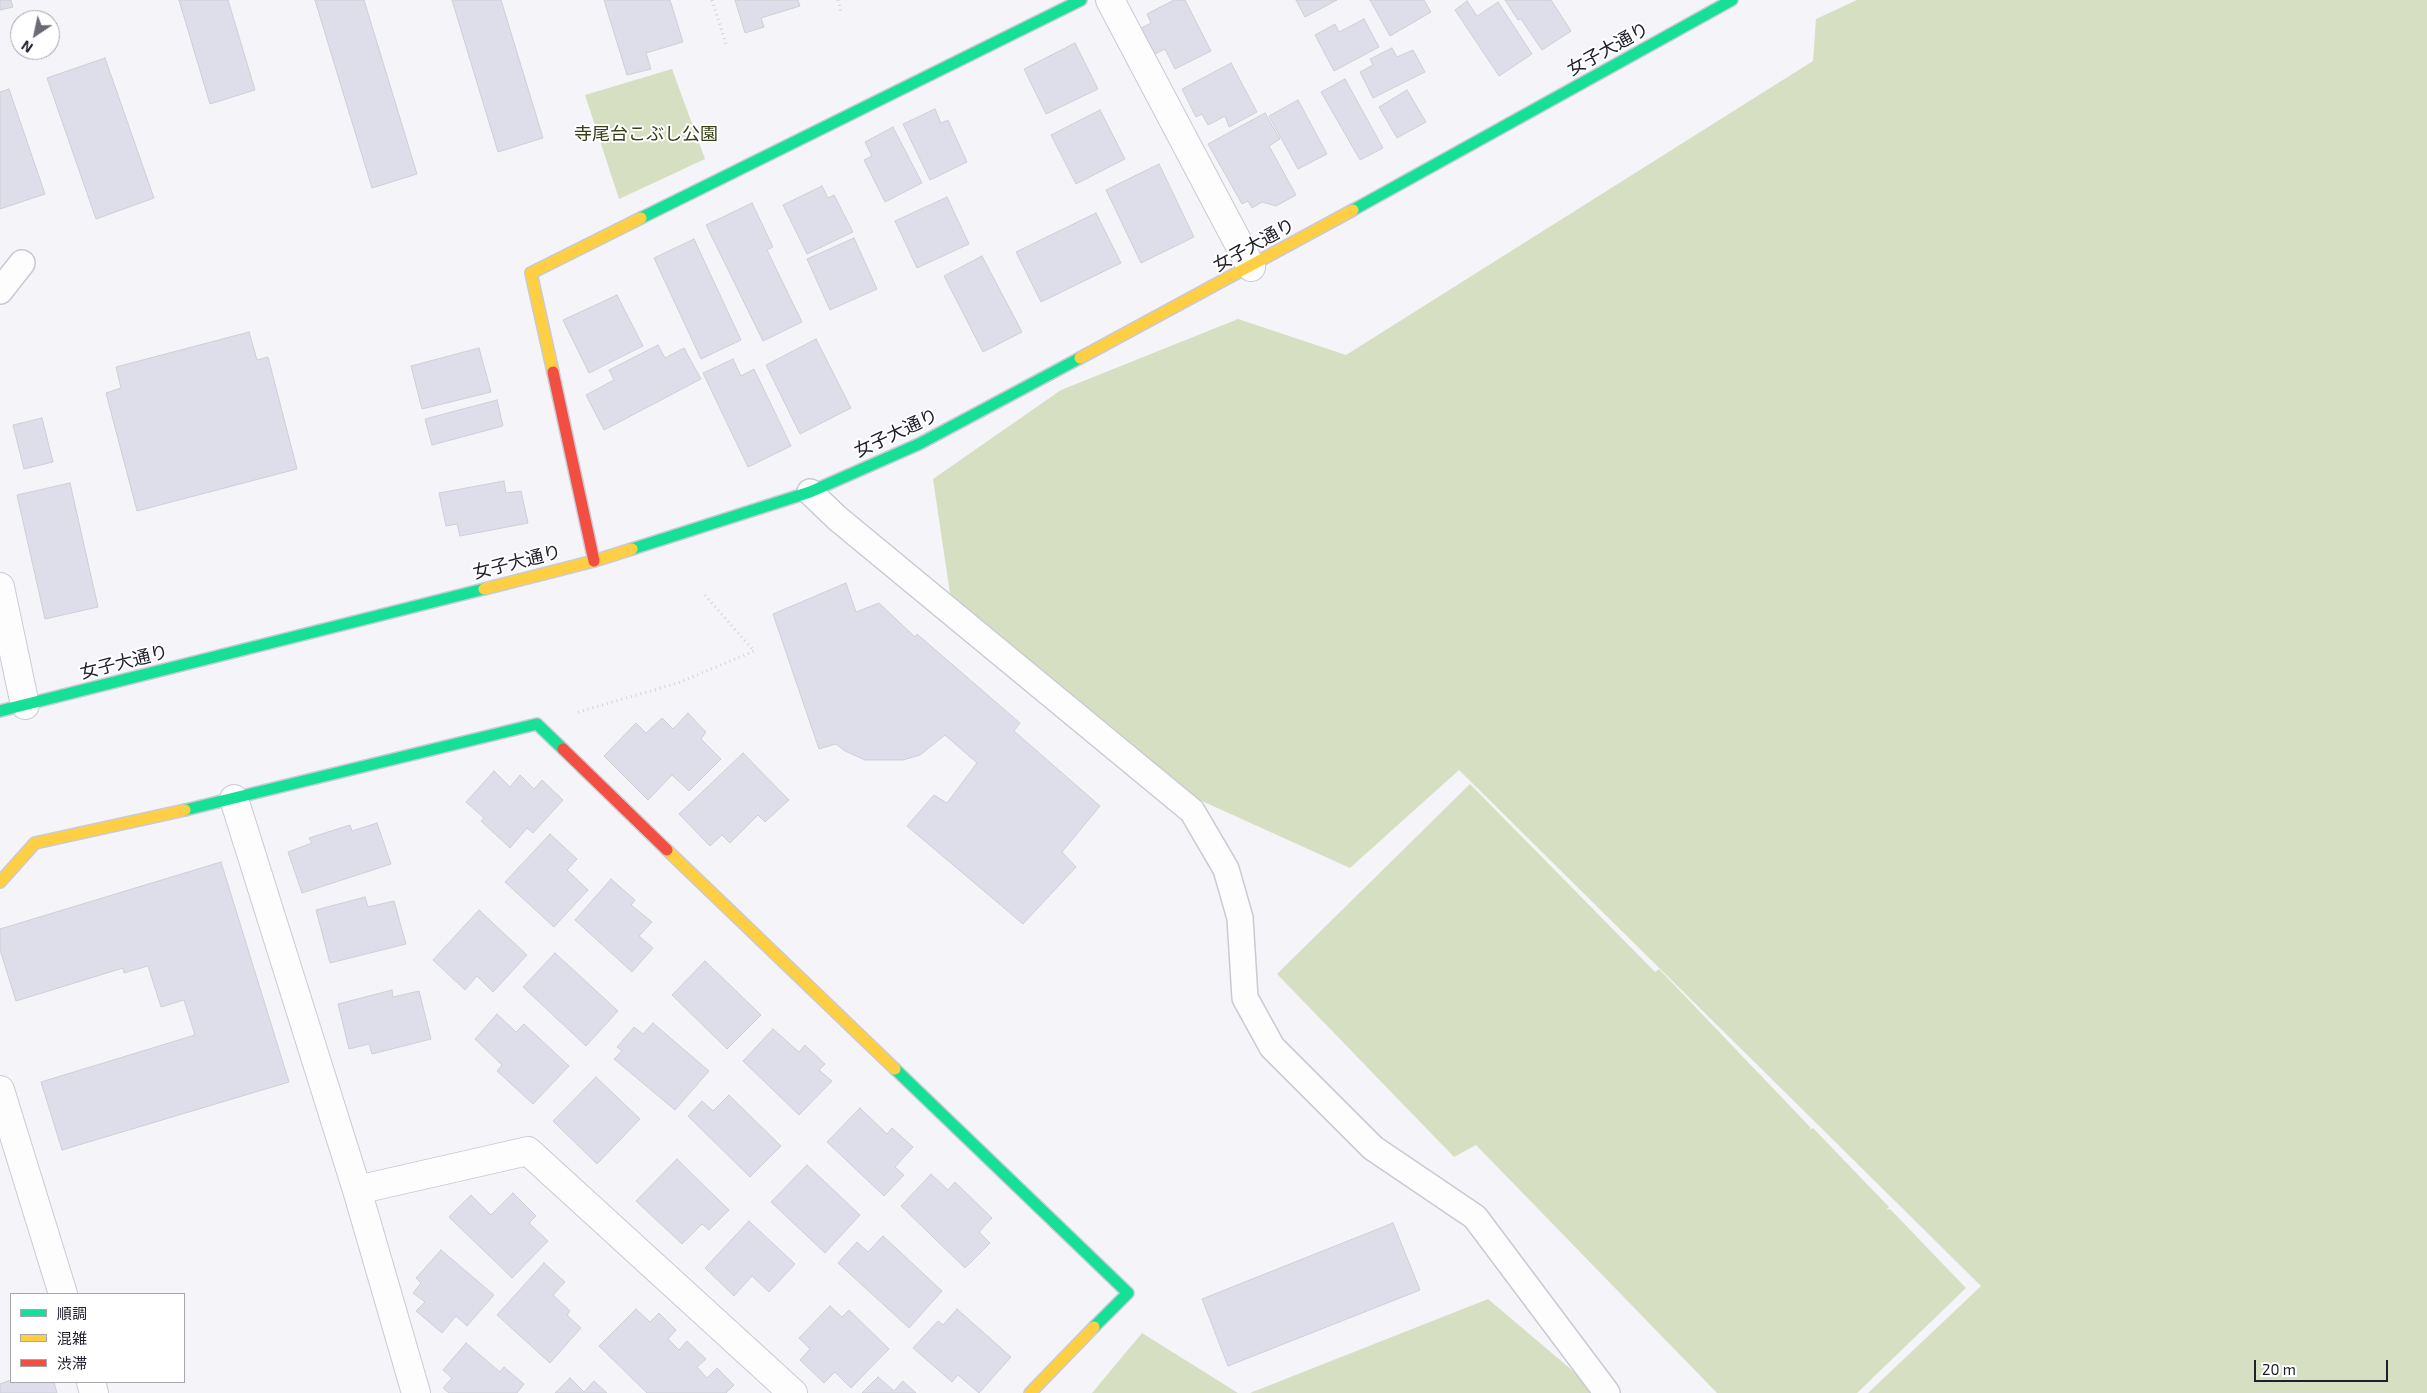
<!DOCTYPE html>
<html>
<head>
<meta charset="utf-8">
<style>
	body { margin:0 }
	#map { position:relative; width:2427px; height:1393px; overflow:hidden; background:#f4f4f9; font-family:"Exo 2","Noto Sans JP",sans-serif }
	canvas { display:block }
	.legend { position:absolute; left:10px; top:1293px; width:175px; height:90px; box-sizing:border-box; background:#fff; border:1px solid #a6a6ab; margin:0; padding:6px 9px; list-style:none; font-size:15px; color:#20202d }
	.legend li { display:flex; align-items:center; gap:10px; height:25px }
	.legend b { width:25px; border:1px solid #a6a6ab }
	.north { position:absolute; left:10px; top:10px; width:50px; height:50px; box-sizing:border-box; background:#fff; border:1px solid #a6a6ab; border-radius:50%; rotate:214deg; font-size:14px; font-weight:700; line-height:20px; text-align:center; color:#20202d }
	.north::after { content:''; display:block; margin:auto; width:18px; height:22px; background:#6a6a74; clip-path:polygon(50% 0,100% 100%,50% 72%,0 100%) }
	.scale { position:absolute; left:2254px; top:1360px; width:134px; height:22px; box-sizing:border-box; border:2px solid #20202d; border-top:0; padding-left:6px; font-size:15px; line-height:18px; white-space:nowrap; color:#20202d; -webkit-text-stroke:4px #fff; paint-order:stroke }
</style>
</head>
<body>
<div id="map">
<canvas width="2427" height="1393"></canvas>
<ul class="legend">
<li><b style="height:6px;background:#16e098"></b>順調</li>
<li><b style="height:6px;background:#ffcf43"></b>混雑</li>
<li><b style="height:6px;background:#f24e42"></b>渋滞</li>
</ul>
<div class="north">N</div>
<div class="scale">20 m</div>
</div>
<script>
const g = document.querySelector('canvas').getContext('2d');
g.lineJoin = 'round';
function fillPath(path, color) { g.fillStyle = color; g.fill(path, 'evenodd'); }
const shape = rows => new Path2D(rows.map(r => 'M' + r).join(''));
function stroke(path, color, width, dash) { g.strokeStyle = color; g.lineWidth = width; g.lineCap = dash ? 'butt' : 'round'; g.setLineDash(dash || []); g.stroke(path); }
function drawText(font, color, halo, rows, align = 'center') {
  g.font = font + ' "Exo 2","Noto Sans JP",sans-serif'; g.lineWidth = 4; g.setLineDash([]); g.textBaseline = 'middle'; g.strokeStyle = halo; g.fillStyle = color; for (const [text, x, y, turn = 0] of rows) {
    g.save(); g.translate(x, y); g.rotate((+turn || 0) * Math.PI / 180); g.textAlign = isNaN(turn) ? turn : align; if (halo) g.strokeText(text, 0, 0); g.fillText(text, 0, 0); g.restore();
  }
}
fillPath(shape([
	[1857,0,2427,0,2427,1393,1868,1393,1981,1286,1459,770,1350,868,1140,773,952,607,933,479,1061,390,1238,319,1346,355,1813,61,1816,19],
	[672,69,705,159,619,199,585,95],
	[1470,784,1655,972,1659,969,1811,1128,1809,1130,1813,1128,1889,1207,1886,1210,1890,1209,1966,1288,1857,1393,1717,1393,1476,1145,1454,1157,1277,974],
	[1488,1299,1599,1393,1250,1393],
	[1142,1333,1238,1393,1092,1393]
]), '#d6dfc2');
const building = shape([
	[0,0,11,0,13,7,0,10,0,0],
	[179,0,228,0,255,90,210,104,179,0],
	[315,0,364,0,417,174,372,188,315,0],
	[452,0,501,0,543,138,498,152,452,0],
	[604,0,670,0,683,42,646,53,651,69,627,75,604,0],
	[735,0,798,0,800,6,761,18,764,27,745,33,735,0],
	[1174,0,1185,0,1211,51,1175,69,1165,49,1155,54,1141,28,1151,23,1147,14,1174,0],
	[1296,0,1337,0,1305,17,1296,0],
	[1370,0,1424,0,1431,12,1390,36,1370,0],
	[1505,0,1551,0,1571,31,1542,50,1521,19,1518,20,1505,0],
	[1467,1,1477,16,1498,2,1532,54,1499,76,1455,10,1467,1],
	[1364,19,1379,47,1334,71,1315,35,1335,24,1339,32,1364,19],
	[1075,43,1098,89,1046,114,1024,69,1075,43],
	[1392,48,1397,57,1413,50,1425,72,1373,98,1360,72,1373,65,1370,59,1392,48],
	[105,58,154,198,96,219,47,78,105,58],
	[1231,63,1257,112,1229,127,1225,116,1208,125,1202,114,1196,117,1182,89,1231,63],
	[1345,79,1383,148,1360,160,1321,92,1345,79],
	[9,89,45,194,0,209,0,92,9,89],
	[1407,90,1426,122,1397,138,1379,107,1407,90],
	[1298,100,1327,154,1298,169,1269,116,1298,100],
	[935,109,941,123,948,120,967,162,930,180,903,124,935,109],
	[1100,110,1125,159,1076,184,1051,135,1100,110],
	[1265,113,1280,139,1269,146,1296,195,1276,206,1262,202,1252,208,1248,201,1242,204,1208,144,1265,113],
	[893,127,922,183,885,202,864,160,872,156,865,142,893,127],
	[1159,164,1194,237,1141,263,1106,190,1159,164],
	[822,186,828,198,834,195,853,232,807,254,783,205,822,186],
	[947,197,969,244,917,268,895,221,947,197],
	[752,203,773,247,767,250,802,322,763,341,706,225,752,203],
	[1096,213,1121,263,1041,302,1016,252,1096,213],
	[854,238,877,289,830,310,807,259,854,238],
	[694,239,741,340,701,359,654,258,694,239],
	[982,256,1022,332,983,352,944,276,982,256],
	[617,295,643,346,589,373,563,320,617,295],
	[249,332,257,360,268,357,297,469,137,511,106,393,121,388,116,367,249,332],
	[816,339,851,408,800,434,766,365,816,339],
	[658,345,665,358,684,348,701,379,604,430,586,395,614,380,609,370,658,345],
	[479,348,491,392,422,409,411,366,479,348],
	[733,359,741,376,754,369,791,446,748,467,703,373,733,359],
	[497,400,503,426,432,445,425,419,497,400],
	[42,418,53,462,24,469,13,425,42,418],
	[504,481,506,493,521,491,528,523,460,536,457,524,446,526,439,493,504,481],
	[70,483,98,607,45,619,17,495,70,483],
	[846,583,856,612,879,603,915,637,917,634,1020,723,1014,731,1100,806,1062,852,1076,867,1023,924,907,826,934,795,947,803,977,763,945,735,920,755,903,760,865,760,845,751,836,744,819,749,773,614,846,583],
	[688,713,706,732,701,739,721,759,689,791,672,775,648,800,604,756,636,723,646,733,662,718,673,729,688,713],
	[743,753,789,800,765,822,758,815,730,843,722,835,710,846,679,814,743,753],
	[494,771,510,787,520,775,534,789,542,780,563,800,533,833,527,828,510,848,481,821,484,818,466,802,494,771],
	[377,823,391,864,302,893,288,852,312,843,309,838,350,825,352,831,377,823],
	[550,834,577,859,567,870,588,890,554,927,505,882,550,834],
	[221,862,289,1082,62,1150,41,1082,195,1035,184,1000,161,1007,148,966,124,973,123,968,16,1001,0,950,0,929,221,862],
	[611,879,635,900,631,905,652,922,639,936,653,948,632,972,575,920,611,879],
	[365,897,368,907,394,901,406,944,330,963,316,910,365,897],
	[479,910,527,955,493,992,477,976,465,990,433,960,479,910],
	[555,953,618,1011,586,1046,523,987,555,953],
	[705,961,761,1015,727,1049,672,995,705,961],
	[392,990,393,997,419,991,431,1039,372,1054,369,1044,349,1049,338,1004,392,990],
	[497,1014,516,1032,524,1024,569,1066,533,1104,497,1071,502,1065,475,1039,497,1014],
	[653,1023,709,1071,675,1110,614,1059,622,1051,617,1047,634,1027,643,1034,653,1023],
	[773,1029,799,1052,805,1045,825,1064,819,1070,832,1081,799,1115,743,1061,773,1029],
	[596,1077,640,1119,597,1164,553,1121,596,1077],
	[729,1095,781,1146,750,1177,688,1116,702,1101,713,1111,729,1095],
	[860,1108,887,1134,892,1128,913,1147,895,1167,904,1175,884,1196,827,1142,860,1108],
	[677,1159,729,1210,709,1230,702,1224,682,1244,636,1201,677,1159],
	[807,1165,860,1215,825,1253,771,1202,807,1165],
	[931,1174,948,1190,955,1182,992,1218,979,1232,990,1243,965,1268,901,1206,931,1174],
	[513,1193,536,1216,529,1223,548,1241,512,1278,449,1217,471,1195,491,1215,513,1193],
	[749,1221,795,1264,769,1292,752,1276,734,1296,705,1268,749,1221],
	[1393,1223,1420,1290,1228,1366,1202,1299,1393,1223],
	[883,1236,942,1291,909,1328,838,1263,857,1242,868,1252,883,1236],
	[441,1250,494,1295,467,1326,456,1316,442,1333,416,1311,425,1302,413,1293,421,1283,416,1278,441,1250],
	[544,1263,565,1282,553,1295,570,1311,567,1315,581,1328,550,1363,497,1315,544,1263],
	[830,1306,842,1317,849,1310,889,1349,851,1388,835,1372,824,1383,800,1360,810,1349,799,1338,830,1306],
	[636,1309,650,1322,659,1313,676,1330,668,1339,679,1350,687,1341,706,1359,697,1367,707,1378,717,1368,734,1385,726,1393,647,1393,599,1346,636,1309],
	[957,1309,1011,1357,979,1393,958,1375,952,1382,913,1348,938,1321,943,1325,957,1309],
	[466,1343,500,1372,504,1367,524,1384,517,1393,449,1393,443,1388,452,1378,443,1370,466,1343],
	[878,1377,894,1391,903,1381,916,1393,862,1393,878,1377],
	[570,1378,584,1392,594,1381,607,1393,555,1393,570,1378],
	[11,1380,54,1382,57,1393,0,1393,0,1384,11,1380]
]);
fillPath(building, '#dedeeb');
stroke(building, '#ceced6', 1);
const lane = shape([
	[0,291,22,263],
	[810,492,837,518,1192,811,1226,869,1240,918,1245,998,1272,1047,1373,1148,1475,1217,1607,1393]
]);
const street = shape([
	[1110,0,1251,267],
	[0,587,25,705],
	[234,799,357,1190,416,1393],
	[0,1090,63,1294],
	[357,1190,528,1151,793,1393],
	[91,1382,94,1393]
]);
const fast = shape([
	[1353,210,1732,0],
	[641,218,1081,0],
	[632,549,810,492,919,444,1080,358],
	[0,711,484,589],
	[185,810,537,724,563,749],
	[895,1069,1128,1293,1094,1327]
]);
const slow = shape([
	[1080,358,1353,210],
	[553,372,531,273,641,218],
	[484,589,594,561,632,549],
	[667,850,895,1069],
	[0,882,35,843,185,810],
	[1030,1393,1094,1327]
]);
const jam = shape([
	[553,372,594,561],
	[563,749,667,850]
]);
stroke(lane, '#c9cad2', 28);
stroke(street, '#c9cad2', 30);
stroke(fast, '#c9cad2', 14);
stroke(slow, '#c9cad2', 14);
stroke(jam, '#c9cad2', 14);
stroke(shape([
	[712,0,727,47],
	[838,0,841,12],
	[578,712,678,683,754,651,704,594]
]), '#d4d4d7', 3, [1, 4]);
stroke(lane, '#fdfdfe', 25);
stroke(street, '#fdfdfe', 28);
stroke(fast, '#16e098', 11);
stroke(slow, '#ffcf43', 11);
stroke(jam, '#f24e42', 11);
drawText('18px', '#20202d', '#fff', [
	["女子大通り",1608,49,-29],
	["女子大通り",1254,245,-29],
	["女子大通り",896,433,-25],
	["女子大通り",517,562,-14],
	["女子大通り",124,662,-14]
]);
drawText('18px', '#353e14', '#fff', [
	["寺尾台こぶし公園",646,134]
]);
</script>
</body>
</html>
